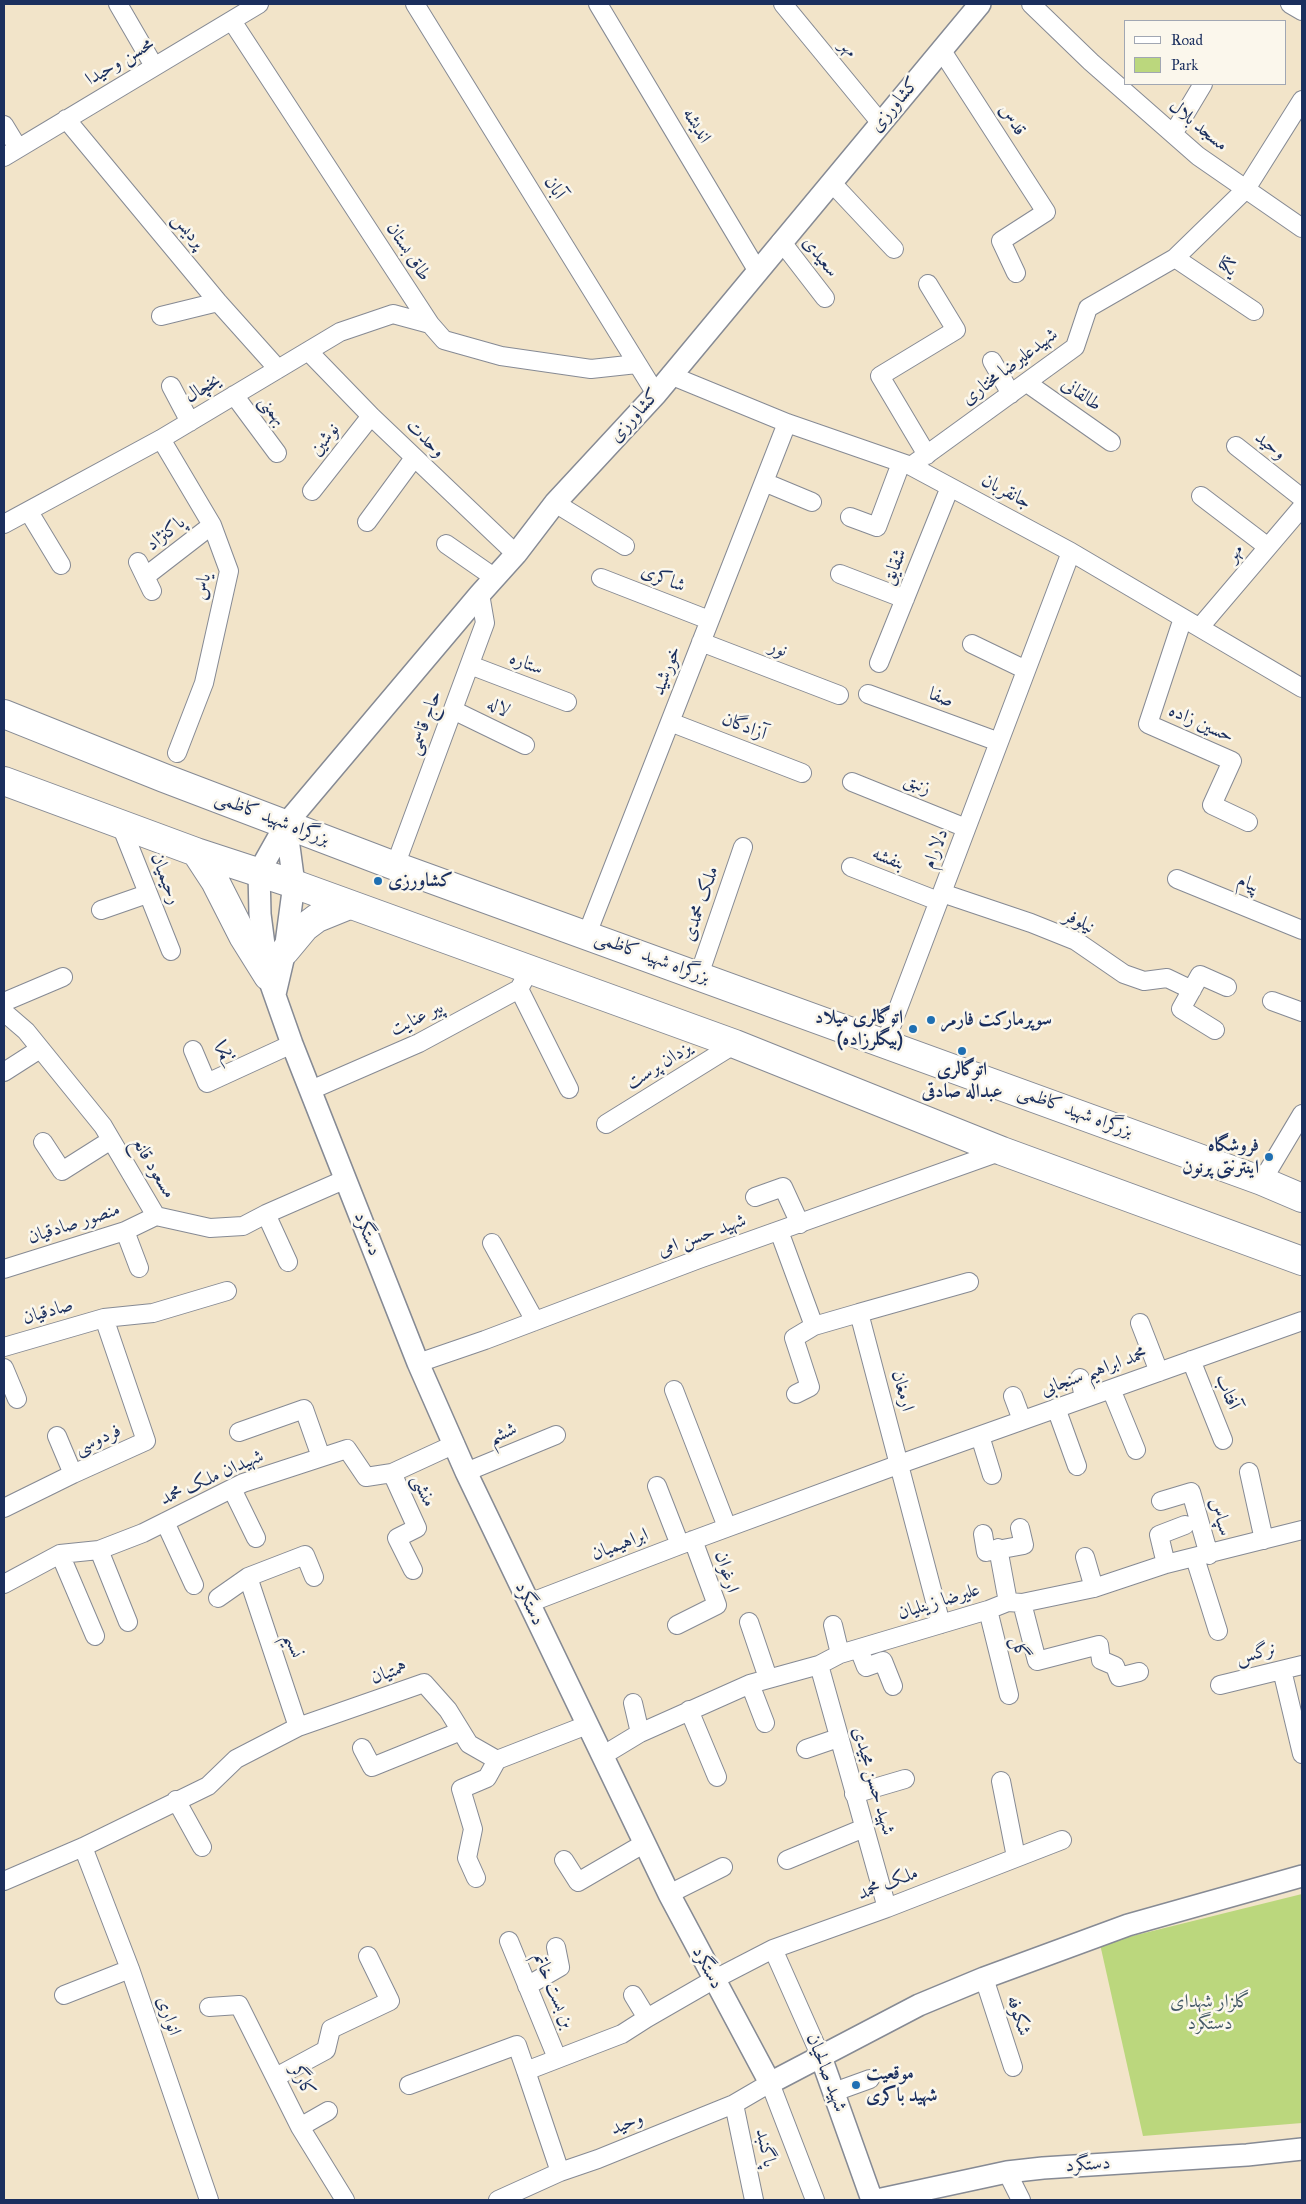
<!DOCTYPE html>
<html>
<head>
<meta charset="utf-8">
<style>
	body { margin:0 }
	#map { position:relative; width:1306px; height:2204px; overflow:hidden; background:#f2e4c9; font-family:"IM FELL Great Primer",serif }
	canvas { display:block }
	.frame { position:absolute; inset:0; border:5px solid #1b2f5e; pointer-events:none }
	.legend { position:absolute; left:1124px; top:20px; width:162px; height:65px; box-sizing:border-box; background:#fbf7ec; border:1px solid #a1a7b3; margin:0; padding:6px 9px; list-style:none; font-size:15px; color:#1b2f5e }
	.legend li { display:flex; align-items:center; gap:10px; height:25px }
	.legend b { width:25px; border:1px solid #a1a7b3 }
</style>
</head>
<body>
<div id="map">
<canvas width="1306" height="2204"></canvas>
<div class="frame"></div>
<ul class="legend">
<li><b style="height:6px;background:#fff"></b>Road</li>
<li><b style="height:14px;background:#bbd77d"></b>Park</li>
</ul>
</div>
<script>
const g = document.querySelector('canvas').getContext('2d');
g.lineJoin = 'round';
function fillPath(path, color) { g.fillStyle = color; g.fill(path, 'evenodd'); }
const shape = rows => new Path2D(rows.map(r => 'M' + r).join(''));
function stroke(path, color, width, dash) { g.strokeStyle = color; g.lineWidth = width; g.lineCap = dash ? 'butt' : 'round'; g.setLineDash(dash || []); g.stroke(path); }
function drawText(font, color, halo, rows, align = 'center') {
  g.font = font + ' "IM FELL Great Primer",Amiri,serif'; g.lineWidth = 5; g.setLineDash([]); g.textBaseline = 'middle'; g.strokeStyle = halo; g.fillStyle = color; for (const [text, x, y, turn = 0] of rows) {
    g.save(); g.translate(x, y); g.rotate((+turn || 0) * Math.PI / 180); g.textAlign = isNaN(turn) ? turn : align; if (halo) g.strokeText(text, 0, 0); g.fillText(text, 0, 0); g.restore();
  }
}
fillPath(shape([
	[1302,1894,1302,2123,1143,2136,1100,1944]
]), '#bbd77d');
const minor = shape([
	[118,4,154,66],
	[415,4,656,394],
	[598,4,757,270],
	[783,4,880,122],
	[1031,4,1091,62,1198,156,1302,228],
	[1290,4,1302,11],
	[232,21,430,324,444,340,501,356,591,369,637,364],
	[942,51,1046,212,1001,241,1016,273],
	[66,119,218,302,278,369],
	[4,125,18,148],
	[1173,134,1203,84],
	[4,157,259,4],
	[831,182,894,249],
	[781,241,825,298],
	[1175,258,1254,311],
	[161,316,218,302],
	[308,351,371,416,516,554],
	[992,361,1011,394],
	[670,375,787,423,911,466,1071,552,1302,688],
	[1027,383,1111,442],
	[171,386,190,422],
	[234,395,277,453],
	[161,439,212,525,229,571,204,683,177,753],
	[1236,446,1302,498],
	[927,455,880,376,956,330,928,284],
	[911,466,1075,347,1088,308,1175,258,1246,189,1302,100],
	[764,482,812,502],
	[312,491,371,416],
	[1201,496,1268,547],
	[555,503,625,546],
	[29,512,61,565],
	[850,517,877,527,901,463],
	[367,522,414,458],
	[4,524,161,439,340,332,393,314,430,324],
	[446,544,495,578],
	[138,562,152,591],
	[840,574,905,599],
	[146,576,212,525],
	[601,578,709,620],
	[1183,618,1148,724,1232,761,1212,805,1248,822],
	[1200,627,1302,507],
	[701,642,839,695],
	[972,644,1026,670],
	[879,663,950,487],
	[470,665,567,702],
	[868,694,999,742],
	[453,710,525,745],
	[670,722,802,773],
	[852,782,966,828],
	[120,823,171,951],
	[395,866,485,623,480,594],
	[851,867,938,901],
	[1177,879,1302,930],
	[942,893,1031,923,1076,941,1124,974,1144,981,1167,978,1192,990],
	[101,910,147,894],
	[587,934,787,423],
	[699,975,743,847],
	[519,989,569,1089],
	[1272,1001,1302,1012],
	[4,1002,63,977],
	[4,1012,26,1031,103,1126,156,1216,210,1228,243,1226,266,1214,346,1179],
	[1215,1030,1181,1009,1200,975,1227,987],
	[885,1043,1071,552],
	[193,1050,207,1083,292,1044],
	[4,1072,40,1049],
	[311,1090,419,1043,519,989,530,969],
	[606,1124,735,1044],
	[43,1142,62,1171,111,1140],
	[1262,1181,1302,1114],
	[755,1197,783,1187,800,1224],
	[266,1214,288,1262],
	[125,1231,139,1268],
	[779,1231,814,1326,859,1313,941,1624],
	[492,1243,535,1321],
	[4,1269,125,1231,156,1216],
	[859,1313,969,1282],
	[1140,1323,1159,1372],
	[4,1347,104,1318,153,1313,227,1291],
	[1191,1360,1223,1440],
	[418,1363,485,1340,699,1259,1002,1151],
	[4,1368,17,1399],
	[1080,1378,1084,1398],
	[1111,1389,1136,1450],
	[674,1390,727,1527],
	[796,1394,810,1387,794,1338,814,1326],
	[1013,1396,1022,1420],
	[1056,1408,1077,1466],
	[239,1432,304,1409,321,1457],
	[57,1436,73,1474],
	[980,1436,992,1475],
	[466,1472,556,1435],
	[1249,1472,1264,1540],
	[392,1473,417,1528,397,1538,413,1570],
	[657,1486,680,1545],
	[232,1489,256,1538],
	[1161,1501,1191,1492,1209,1555],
	[4,1508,73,1474,146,1441,104,1318],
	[165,1522,194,1585],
	[983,1534,986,1552,1024,1545,1020,1528],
	[998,1548,1008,1602],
	[99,1550,128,1622],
	[60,1554,95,1636],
	[1085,1557,1094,1588],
	[1195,1558,1218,1631],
	[1166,1564,1159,1535,1185,1525],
	[248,1577,298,1727],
	[4,1584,60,1554,99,1550,143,1533,243,1483,347,1449,366,1477,392,1473,455,1444],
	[218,1598,248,1577,305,1555,314,1577],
	[529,1603,680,1545,900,1464,1302,1321],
	[1022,1603,1037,1661,1099,1645,1101,1660,1115,1666,1119,1677,1139,1672],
	[988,1610,1009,1695],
	[749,1622,768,1678],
	[677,1625,717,1605,693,1540],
	[833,1625,840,1654],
	[859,1649,866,1667,883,1661,893,1686],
	[819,1665,887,1908],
	[1282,1670,1302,1754],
	[750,1684,765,1723],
	[1220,1685,1302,1665],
	[633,1703,640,1733],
	[689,1710,717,1777],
	[362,1748,372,1767,461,1731],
	[806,1749,838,1738],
	[602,1756,640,1733,750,1684,819,1665,840,1654,988,1610,1008,1602,1022,1603,1094,1588,1166,1564,1302,1530],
	[1001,1781,1016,1857],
	[854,1794,905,1779],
	[176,1800,202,1847],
	[83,1847,130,1969,209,2200],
	[564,1860,578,1882,645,1843],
	[787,1860,864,1828],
	[476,1878,467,1858,473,1829,461,1789,487,1778,497,1760],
	[4,1881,83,1847,208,1786,236,1759,298,1727,424,1683,448,1710,469,1744,497,1760,587,1725],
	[669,1894,723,1867],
	[509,1941,557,2058],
	[773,1949,821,2057],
	[984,1978,1013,2067],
	[527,1986,560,1967,556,1947],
	[64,1995,130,1969],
	[633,1995,647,2018],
	[209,2007,239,2005,300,2127,345,2200],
	[276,2077,326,2050,331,2029,390,2001,368,1956],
	[409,2085,517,2045,526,2071],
	[834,2092,870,2079],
	[734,2104,754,2200],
	[300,2127,328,2111],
	[560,2172,526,2071,622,2034,647,2018,713,1980,773,1949,887,1908,1062,1840],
	[1007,2172,1021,2200],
	[498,2200,560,2172,598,2159,734,2104,770,2083,815,2200]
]);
const tertiary = shape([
	[980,4,656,394,555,503,516,554,480,594,286,824,259,872,260,914,268,976,292,1044,418,1363,466,1472,669,1894,770,2083,919,2005,984,1978,1128,1925,1302,1876],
	[275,994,285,951,294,884,286,824],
	[821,2057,872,2200],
	[877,2200,1007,2172,1043,2168,1247,2155,1302,2149]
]);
const trunk = shape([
	[4,714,164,778,395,866,1262,1181,1302,1198],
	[4,781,196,852,294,884,735,1044,1002,1151,1302,1261],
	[196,852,215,881,243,936,268,976],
	[285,951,305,927,317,918,349,905]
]);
stroke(minor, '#868a94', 20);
stroke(tertiary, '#868a94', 24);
stroke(trunk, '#868a94', 30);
stroke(minor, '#fff', 18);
stroke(tertiary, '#fff', 21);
stroke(trunk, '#fff', 28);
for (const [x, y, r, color] of [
	[378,881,5,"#1f6fb2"],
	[931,1020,5,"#1f6fb2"],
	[913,1029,5,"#1f6fb2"],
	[962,1051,5,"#1f6fb2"],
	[1269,1157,5,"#1f6fb2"],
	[856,2085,5,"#1f6fb2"]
]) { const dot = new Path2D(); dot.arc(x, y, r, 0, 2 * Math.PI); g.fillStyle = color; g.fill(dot); stroke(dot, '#fbf7ec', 2); }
drawText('19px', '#1b2f5e', '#fbf7ec', [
	["مهر",848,49,51],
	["محسن وحیدا",120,62,-31],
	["کشاورزی",895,105,-50],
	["قدس",1012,120,57],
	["اندیشه",696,126,59],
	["مسجد بلال",1198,126,39],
	["آبان",554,188,58],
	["پردیس",188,231,51],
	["طاق بستان",408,252,57],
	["سعیدی",820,257,52],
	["یکتا",1227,267,34],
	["شهیدعلیرضا مختاری",1010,367,-37],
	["یخچال",203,389,-31],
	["طالقانی",1081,395,35],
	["بهمنی",272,411,53],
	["کشاورزی",635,416,-48],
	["وحدت",425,439,44],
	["نوشین",325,440,-52],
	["وحید",1270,446,38],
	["جانقربان",1006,492,28],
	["پاکنژاد",166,534,-38],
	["مهر",1235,553,-50],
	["شقایق",895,567,-68],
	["شاکری",663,579,22],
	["یاس",203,587,-79],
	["نور",778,649,21],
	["ستاره",526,664,21],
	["خورشید",667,671,-69],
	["صفا",941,698,20],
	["لاله",498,708,26],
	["حاج قاسمی",425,723,-70],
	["حسین زاده",1201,724,24],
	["آزادگان",744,727,21],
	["زنبق",917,785,22],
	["بزرگراه شهید کاظمی",272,819,21],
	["دلارام",936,849,-69],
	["بنفشه",888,859,22],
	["رحیمیان",165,879,69],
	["پیام",1248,884,22],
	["ملک محمدی",701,904,-71],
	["نیلوفر",1079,922,27],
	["بزرگراه شهید کاظمی",652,958,20],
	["پیر عنایت",417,1019,-26],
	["یکم",224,1052,-25],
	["یزدان پرست",659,1066,-32],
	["بزرگراه شهید کاظمی",1075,1112,20],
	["مسعود قانع",153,1168,59],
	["منصور صادقیان",74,1224,-18],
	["دستگرد",367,1234,69],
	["شهید حسن امی",702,1236,-20],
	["صادقیان",48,1312,-16],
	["محمد ابراهیم سنجابی",1094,1372,-20],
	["ارمغان",902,1391,75],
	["آفتاب",1227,1392,68],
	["ششم",503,1434,-22],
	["فردوسی",98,1440,-24],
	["شهیدان ملک محمد",212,1478,-24],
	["منشی",423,1491,66],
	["سپاس",1220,1517,74],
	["ابراهیمیان",620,1545,-21],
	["ارغوان",726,1572,73],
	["علیرضا زینلیان",939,1602,-17],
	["دستگرد",529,1604,65],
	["نسیم",293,1646,71],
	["گل",1019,1648,76],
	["نرگس",1256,1654,-14],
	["همتیان",389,1673,-19],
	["شهید حسن مجیدی",873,1781,74],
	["ملک محمد",888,1884,-21],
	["دستگرد",707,1968,62],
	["بن بست خاتم",553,1991,68],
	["انواری",168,2016,71],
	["شکوفه",1018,2016,72],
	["شهید صالحیان",826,2073,69],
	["کارگر",302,2081,64],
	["وحید",627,2124,-22],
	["پاگنبد",765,2148,78],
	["دستگرد",1088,2165,-4]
]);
drawText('bold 19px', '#1b2f5e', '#fbf7ec', [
	["کشاورزی",388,881],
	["اتوگالری میلاد",903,1018,"right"],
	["(بیگلرزاده)",903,1040,"right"],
	["سوپرمارکت فارمر",941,1020],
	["اتوگالری",962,1070,"center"],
	["عبداله صادقی",962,1092,"center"],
	["فروشگاه",1259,1146,"right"],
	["اینترنتی پرنون",1259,1168,"right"],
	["موقعیت",866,2074],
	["شهید باکری",866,2096]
], 'left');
drawText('19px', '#435966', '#fbf7ec', [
	["گلزار شهدای",1210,2002],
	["دستگرد",1210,2024]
]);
</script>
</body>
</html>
